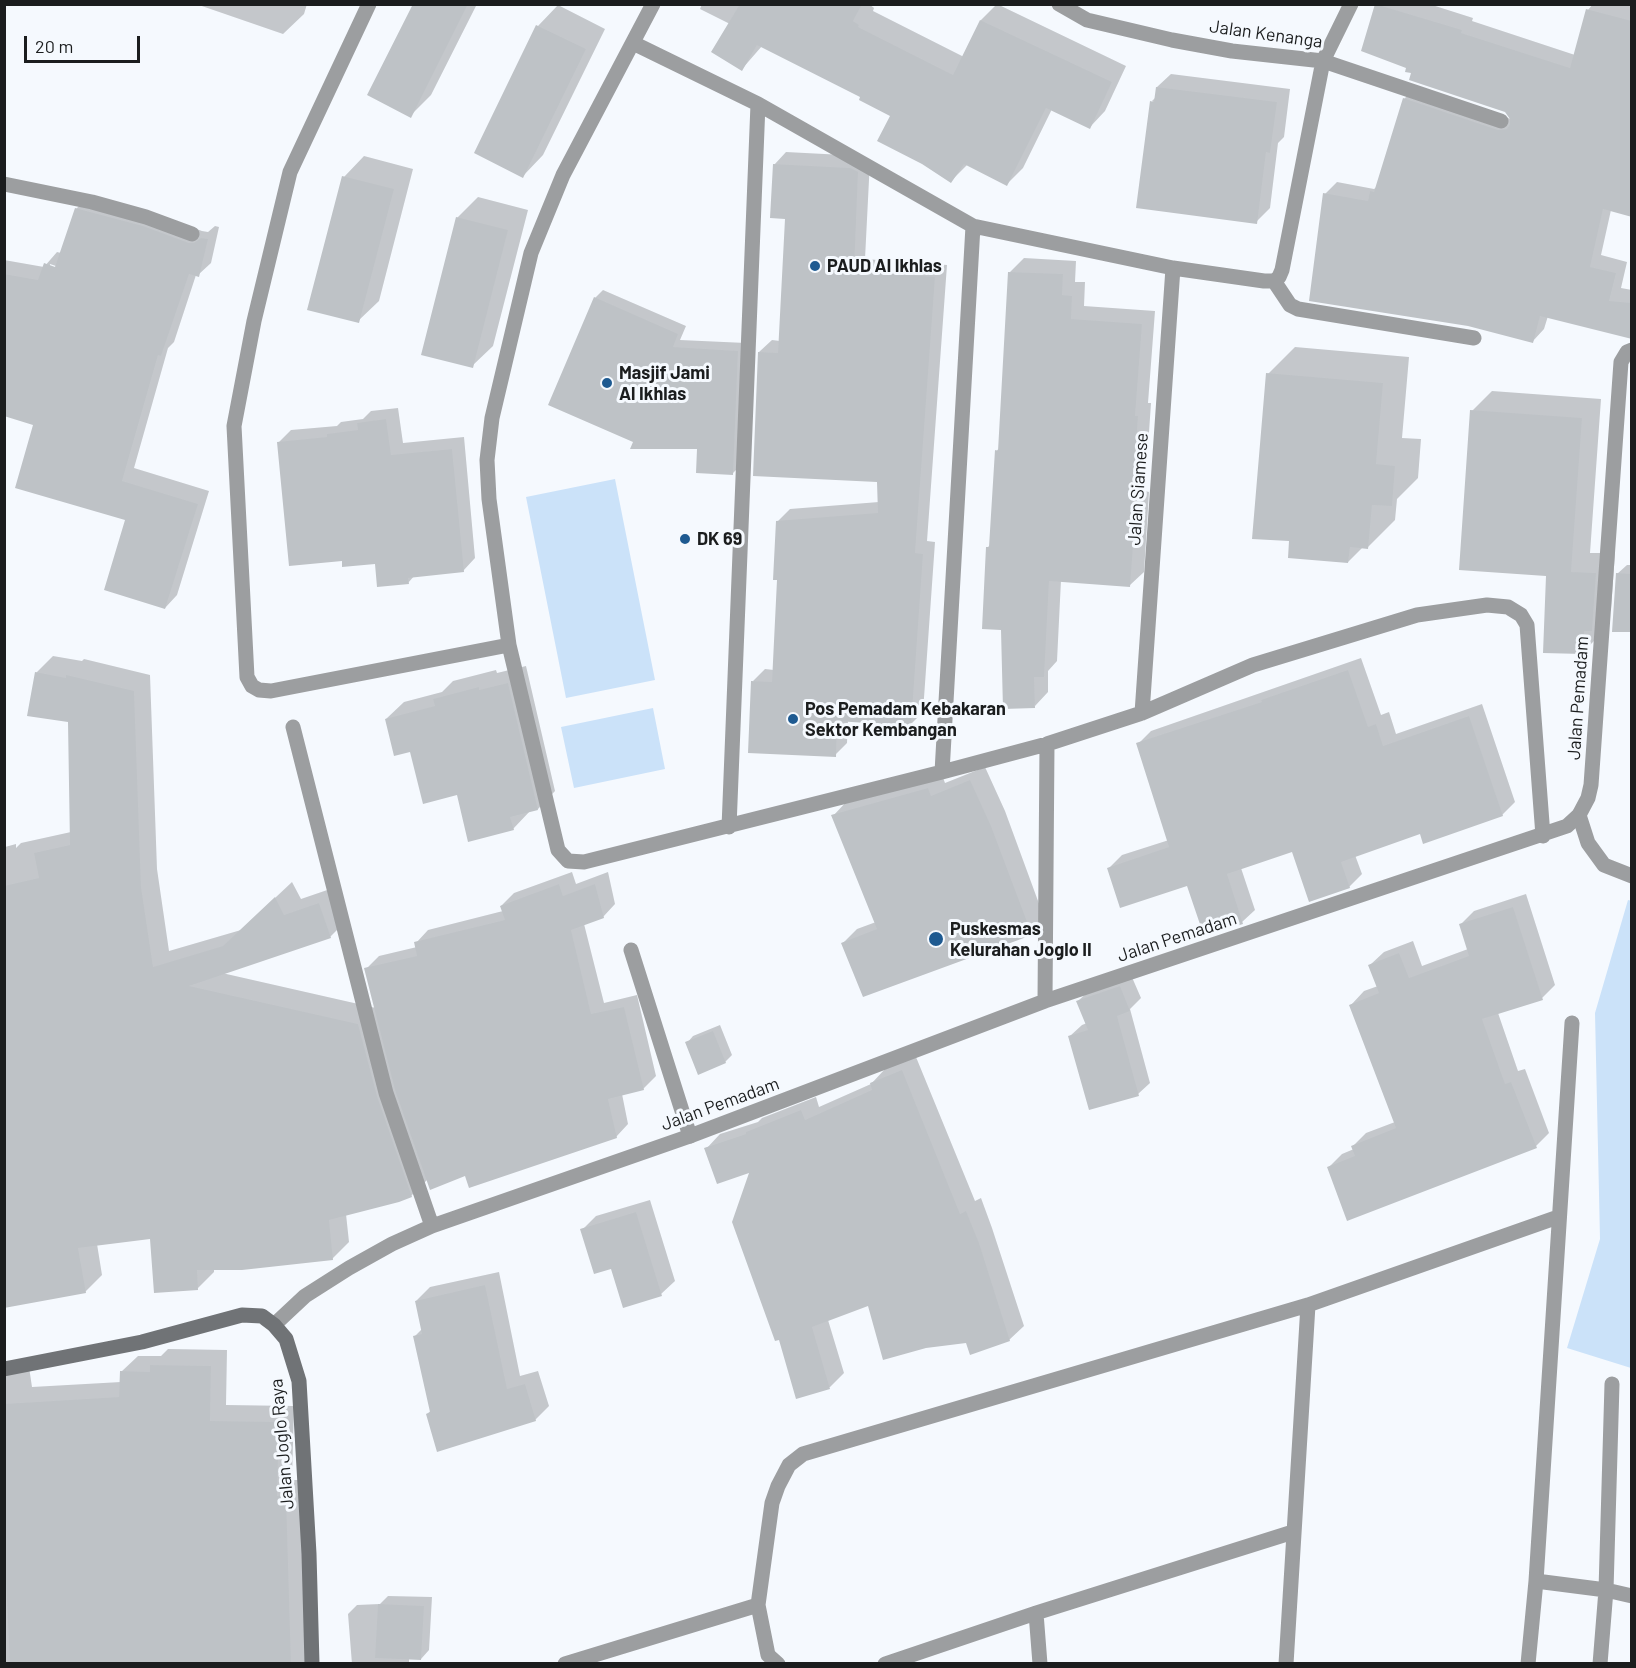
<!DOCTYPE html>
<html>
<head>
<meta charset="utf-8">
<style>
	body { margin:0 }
	#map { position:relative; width:1636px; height:1668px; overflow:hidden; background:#f5f9fe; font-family:Barlow,sans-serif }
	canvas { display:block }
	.frame { position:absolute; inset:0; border:6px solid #1b1d1e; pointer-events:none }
	.scale { position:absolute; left:24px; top:36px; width:116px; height:27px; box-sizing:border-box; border:3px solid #1b1d1e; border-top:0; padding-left:8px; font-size:18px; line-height:21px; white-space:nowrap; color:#1b1d1e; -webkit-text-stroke:4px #f5f9fe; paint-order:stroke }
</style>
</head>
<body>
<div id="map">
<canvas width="1636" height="1668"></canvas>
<div class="frame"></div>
<div class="scale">20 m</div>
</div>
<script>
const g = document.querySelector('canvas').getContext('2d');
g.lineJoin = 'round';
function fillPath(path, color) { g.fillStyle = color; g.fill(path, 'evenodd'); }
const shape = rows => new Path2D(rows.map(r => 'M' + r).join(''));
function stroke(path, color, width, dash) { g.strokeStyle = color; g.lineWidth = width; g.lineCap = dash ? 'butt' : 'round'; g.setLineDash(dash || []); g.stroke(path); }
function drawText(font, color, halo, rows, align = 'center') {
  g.font = font + ' Barlow,sans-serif'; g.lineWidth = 6; g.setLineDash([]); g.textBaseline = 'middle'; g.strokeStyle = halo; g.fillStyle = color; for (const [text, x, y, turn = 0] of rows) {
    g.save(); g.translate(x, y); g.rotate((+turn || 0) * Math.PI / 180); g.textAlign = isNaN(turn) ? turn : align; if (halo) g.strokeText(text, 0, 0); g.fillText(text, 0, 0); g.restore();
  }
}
fillPath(shape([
	[615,479,655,680,566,698,526,497],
	[653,708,665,769,574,788,561,727],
	[1628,900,1632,901,1631,1368,1567,1348,1600,1239,1595,1013]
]), '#cbe2f9');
fillPath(shape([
	[196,4,307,4,304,14,283,34],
	[415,4,477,4,431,95,410,116],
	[702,4,869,4,874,8,873,11,964,57,981,20,997,4,1126,66,1105,111,1090,127,1052,109,1023,168,1007,184,968,164,951,181,892,116,862,97,762,46,742,69,730,24,700,9],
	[1377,4,1429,4,1473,18,1472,21,1575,55,1588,10,1593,4,1632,4,1632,216,1611,210,1601,255,1627,262,1621,288,1632,290,1632,335,1548,316,1544,329,1533,341,1325,194,1337,182,1374,189,1378,186,1404,99,1416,87,1514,120,1505,111,1412,72],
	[558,5,605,29,543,155,523,176,538,26],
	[1171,74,1290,89,1284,137,1278,143,1270,208,1256,222,1152,101,1156,97,1157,87],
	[786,152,863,156,870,160,865,259,947,265,927,541,935,542,923,712,910,725,848,721,847,743,835,755,753,681,765,669,774,670,779,579,777,522,790,509,879,502,879,481,759,352,772,340,780,341,786,217,774,165],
	[364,156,413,169,379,301,358,321,344,177],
	[88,197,156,214,202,231,208,232,215,226,219,227,211,263,198,275,196,275,174,342,168,348,134,468,209,491,177,595,165,608,127,519,66,317,4,386,4,260,44,267,57,252,61,253,76,209],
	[50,264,62,268,50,267],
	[478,197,528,210,493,346,472,366,457,218],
	[1024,258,1076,261,1075,282,1085,282,1084,306,1155,311,1148,403,1151,403,1145,491,1149,492,1144,572,1130,585,1061,580,1057,661,1048,671,1048,692,1035,706,1002,628,988,547,991,544,996,451,1000,448,1010,272],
	[603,290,686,326,680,340,746,343,741,465,733,473,698,447,635,441,595,298],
	[1295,347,1409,357,1402,438,1421,439,1418,478,1397,499,1395,520,1368,547,1363,547,1348,562,1291,540,1268,374],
	[1492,391,1601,399,1590,553,1615,553,1611,610,1602,619,1602,633,1582,653,1472,411],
	[398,408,403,443,464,437,475,558,463,571,415,575,408,583,376,562,343,560,279,442,291,430,337,426,341,422,363,419,371,411],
	[1627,565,1632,565,1632,631,1617,574],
	[53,656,82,661,84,659,150,675,157,869,169,951,241,930,292,882,301,899,336,887,347,920,330,937,222,973,376,1008,366,969,379,956,417,947,416,943,428,930,503,911,501,906,514,893,572,872,576,884,608,872,615,904,603,917,584,924,604,1003,637,995,656,1076,643,1089,622,1094,628,1124,616,1137,466,1174,428,1179,411,1196,346,1214,349,1242,332,1259,214,1268,214,1272,197,1289,152,1237,97,1244,102,1275,85,1292,4,1149,4,844,5,847,16,844,16,848,21,843,71,832,69,721,36,673],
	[1361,658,1381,715,1389,712,1396,734,1482,704,1515,802,1502,815,1421,832,1355,855,1362,874,1349,887,1293,850,1241,868,1255,910,1242,922,1188,884,1109,868,1122,855,1169,840,1138,744,1151,731],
	[526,666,555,791,538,809,531,810,513,829,458,793,411,750,386,719,404,702,442,692,453,681,496,670,497,673],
	[985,767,1005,811,1045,920,1031,934,843,943,857,929,876,922,833,816,847,801,942,775,945,783],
	[1526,894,1555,985,1542,998,1498,1013,1518,1071,1525,1069,1549,1133,1536,1146,1329,1167,1342,1154,1354,1149,1352,1147,1366,1133,1395,1122,1351,1005,1364,991,1378,986,1370,965,1384,952,1413,941,1422,966,1468,949,1460,925,1474,911],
	[1131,975,1141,998,1130,1009,1150,1083,1138,1094,1070,1036,1082,1025,1087,1023,1078,1001,1090,990],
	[720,1025,732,1055,725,1062,687,1043,693,1036],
	[916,1057,975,1201,981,1198,992,1228,1024,1326,1009,1340,967,1341,869,1304,828,1320,844,1373,830,1387,797,1397,751,1171,706,1149,720,1134,758,1122,762,1118,816,1097,819,1107,871,1084,885,1069],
	[650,1200,675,1281,661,1294,612,1267,582,1230,596,1216],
	[499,1272,520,1376,538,1371,549,1406,535,1420,428,1414,431,1410,415,1336,422,1329,416,1301,430,1287],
	[168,1349,227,1350,226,1405,294,1406,292,1480,302,1480,308,1664,4,1664,4,1372,29,1367,32,1387,121,1382,121,1372,138,1356,161,1356],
	[388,1596,432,1597,429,1650,421,1659,409,1658,409,1664,352,1664,348,1614,357,1605,380,1604]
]), '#0003');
fillPath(shape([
	[413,4,468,4,411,118,367,95],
	[740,4,862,4,853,21,859,25,858,27,953,75,980,20,1112,82,1090,129,1046,108,1007,186,964,164,951,183,922,164,877,141,890,116,859,100,860,97,757,45,742,71,711,52],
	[1375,4,1462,30,1461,33,1570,68,1586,9,1632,21,1632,217,1603,209,1590,267,1616,273,1609,301,1632,303,1632,339,1540,316,1533,343,1468,326,1309,301,1323,193,1368,201,1370,191,1374,192,1403,98,1498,130,1507,129,1510,124,1510,119,1505,112,1409,80,1411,73,1405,72,1406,68,1361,51],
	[536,25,586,49,523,178,474,153],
	[1156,87,1277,102,1270,153,1266,152,1257,224,1136,208,1150,101,1154,102],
	[773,164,850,168,858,172,854,271,935,277,915,553,923,554,911,726,837,721,836,757,748,753,751,681,772,682,777,580,773,580,776,521,878,513,877,482,753,476,758,352,778,353,785,219,770,218],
	[342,176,394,189,359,323,307,310],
	[75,208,143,226,189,243,194,243,201,238,208,239,199,277,189,274,161,356,158,355,122,481,198,504,165,609,104,590,125,520,15,488,33,425,4,416,4,274,38,280,44,263,55,267],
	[456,217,508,230,473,368,421,355],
	[1008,272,1063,274,1062,295,1072,296,1071,319,1142,324,1135,416,1138,416,1132,505,1136,505,1130,587,1049,581,1044,677,1034,677,1035,708,1003,709,1001,630,982,629,986,547,989,547,995,450,998,451],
	[594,297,678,334,673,347,738,351,733,475,696,473,697,449,630,449,633,442,548,405],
	[1266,373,1383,383,1376,464,1395,466,1392,506,1372,505,1368,549,1350,547,1348,563,1288,558,1289,541,1252,539],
	[1470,410,1582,418,1571,572,1596,573,1592,631,1584,631,1583,654,1543,653,1546,576,1459,570],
	[386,419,391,455,452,449,464,572,408,578,409,584,377,587,375,564,342,567,342,561,289,566,277,442,327,437,327,434,358,430,357,423],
	[1616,573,1632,574,1632,632,1612,632],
	[1348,670,1368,727,1376,724,1383,746,1469,716,1503,816,1423,844,1420,834,1341,862,1350,888,1309,902,1292,852,1227,874,1243,924,1204,936,1187,886,1120,908,1107,868,1169,847,1136,743,1262,702,1261,700],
	[35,672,66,678,66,675,134,691,141,887,153,967,223,946,275,897,284,915,319,903,331,938,189,986,358,1024,377,1096,412,1197,399,1202,329,1220,333,1260,242,1270,197,1270,198,1290,154,1293,150,1239,78,1248,86,1293,4,1308,4,886,39,878,34,853,70,845,68,722,27,716],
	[508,683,538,810,510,817,514,830,468,842,457,795,423,804,410,752,394,756,385,719,435,706,433,699,479,687,479,690],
	[970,780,991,826,1032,935,863,997,841,943,877,929,831,815,928,788,931,796],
	[559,884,563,896,595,884,604,918,571,930,591,1014,624,1007,644,1090,608,1099,617,1138,469,1188,465,1176,430,1190,395,1090,364,968,417,956,414,942,505,920,500,906],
	[1513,907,1543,1000,1482,1019,1505,1084,1511,1082,1537,1148,1347,1221,1327,1167,1355,1156,1351,1146,1396,1128,1349,1005,1379,993,1368,965,1399,953,1409,978,1469,956,1459,924],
	[1120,986,1130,1011,1117,1016,1139,1096,1089,1110,1068,1036,1088,1030,1076,1001],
	[713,1031,726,1063,698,1075,685,1042],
	[902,1070,960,1214,966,1211,979,1243,1010,1341,970,1355,966,1343,926,1348,883,1360,868,1306,812,1327,830,1389,796,1399,779,1340,775,1341,732,1222,749,1173,717,1184,704,1148,746,1134,746,1132,801,1110,805,1120,872,1090,870,1083],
	[636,1212,662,1296,623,1308,611,1269,594,1274,580,1229],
	[485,1285,507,1389,525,1384,536,1421,437,1452,426,1414,430,1412,413,1336,422,1334,415,1301],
	[150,1365,211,1366,210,1421,279,1422,277,1496,286,1495,291,1664,10,1664,4,1537,4,1404,119,1397,120,1371,150,1372],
	[378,1604,424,1606,421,1660,375,1658]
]), '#bec2c6');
stroke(shape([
	[1579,815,1588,843,1604,865,1632,876],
	[631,950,690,1136]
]), '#9c9ea0', 15);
stroke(shape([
	[369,4,290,172,254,321,234,426,247,677,252,686,259,690,271,691,509,645],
	[653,4,563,175,531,253,492,418,487,460,489,499,509,645,558,850,568,861,584,862,942,772,1047,744,1142,713,1253,665,1417,615,1487,605,1508,607,1521,615,1527,625,1543,836],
	[1059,4,1087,20,1172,40,1232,51,1323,61,1501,121],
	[633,43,758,104,973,226,1173,268,1264,281,1274,281,1279,277,1282,270,1323,61,1351,4],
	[4,184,92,202,146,217,192,234],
	[1274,281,1290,305,1298,309,1474,338],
	[1142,713,1173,268],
	[293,727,386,1093,432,1226],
	[942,772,973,226],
	[729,827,758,104],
	[1045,1001,1047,744],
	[274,1325,305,1296,349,1268,392,1244,432,1226,690,1136,1045,1001,1567,826,1579,815,1588,798,1591,785,1621,362,1627,352,1632,350],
	[1536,1581,1606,1590,1632,1596],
	[1036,1613,1040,1664],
	[565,1664,758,1605],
	[778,1664,768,1655,758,1605,772,1503,778,1486,789,1465,803,1454,1308,1305,1558,1217],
	[885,1664,1036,1613,1293,1532],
	[1286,1664,1308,1305],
	[1528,1664,1536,1581,1572,1023],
	[1600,1664,1606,1590,1612,1384]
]), '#9c9ea0', 15);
stroke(shape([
	[4,1369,142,1342,242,1315,262,1316,274,1325,286,1339,299,1381,309,1554,312,1664]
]), '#707376', 15);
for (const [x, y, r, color] of [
	[815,266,6,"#1e5a91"],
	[607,383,6,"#1e5a91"],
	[685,539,6,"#1e5a91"],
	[793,719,6,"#1e5a91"],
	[936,939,8,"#1e5a91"]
]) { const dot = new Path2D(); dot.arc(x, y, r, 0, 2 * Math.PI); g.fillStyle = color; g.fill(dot); stroke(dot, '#f5f9fe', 2); }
drawText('18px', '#1b1d1e', '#f5f9fe', [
	["Jalan Kenanga",1266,34,8],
	["Jalan Siamese",1138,489,-86],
	["Jalan Pemadam",1578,698,-86],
	["Jalan Pemadam",1177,937,-18],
	["Jalan Pemadam",720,1104,-20],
	["Jalan Joglo Raya",282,1444,-95]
]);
drawText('bold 18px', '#1b1d1e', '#f5f9fe', [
	["PAUD Al Ikhlas",827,266],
	["Masjif Jami",619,373],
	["Al Ikhlas",619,394],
	["DK 69",697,539],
	["Pos Pemadam Kebakaran",805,709],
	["Sektor Kembangan",805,730],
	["Puskesmas",950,929],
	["Kelurahan Joglo II",950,950]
], 'left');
</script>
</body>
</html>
